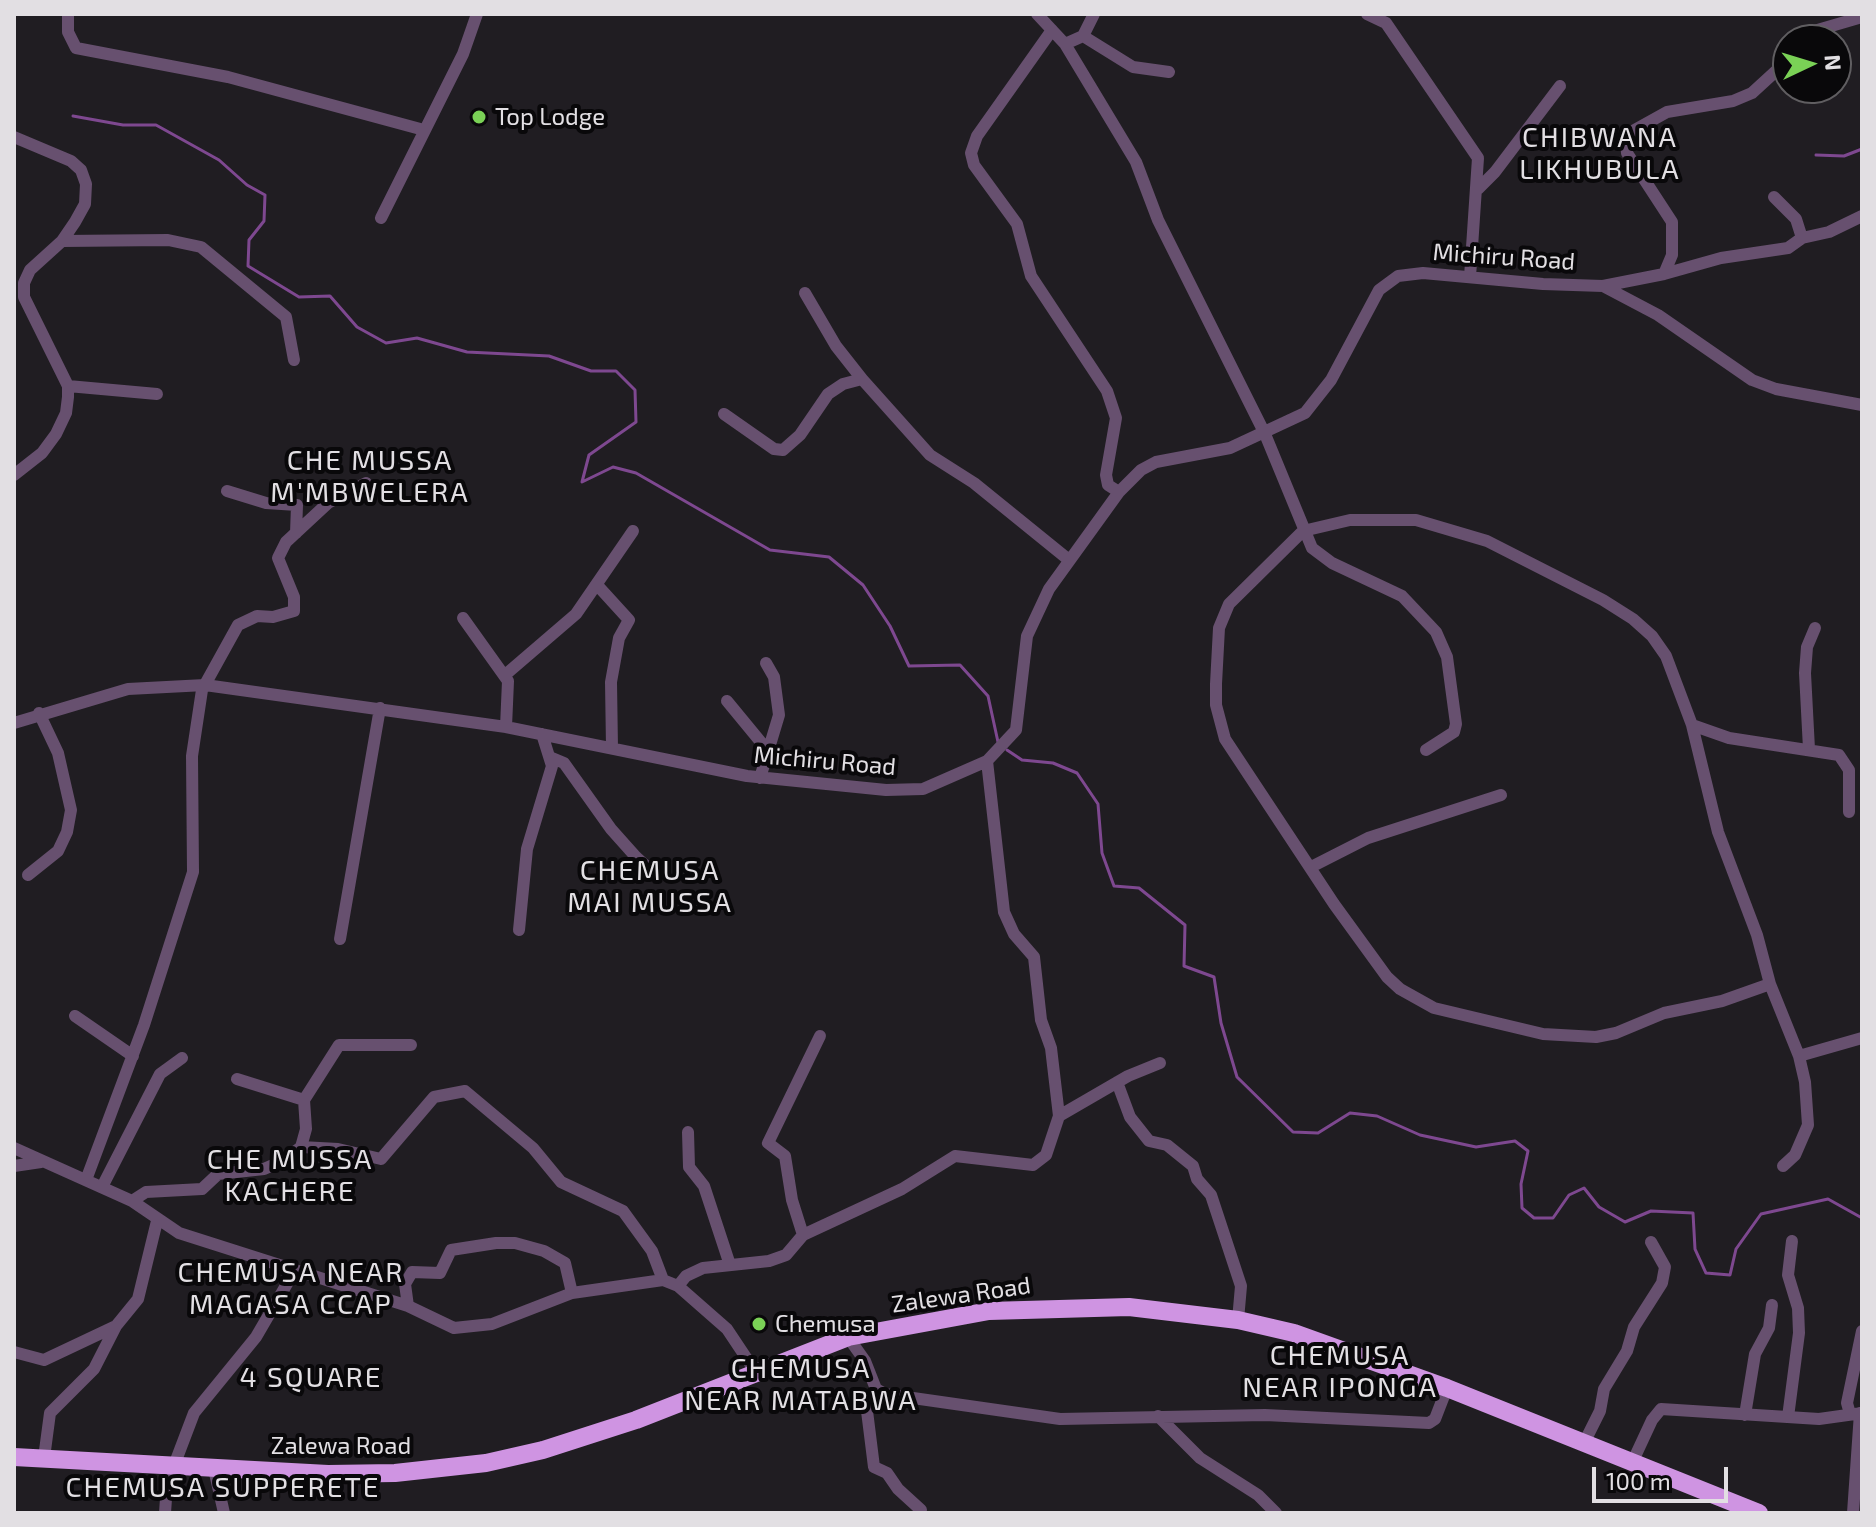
<!DOCTYPE html>
<html>
<head>
<meta charset="utf-8">
<style>
	body { margin:0 }
	#map { position:relative; width:1876px; height:1527px; overflow:hidden; background:#201d22; font-family:"Exo 2",sans-serif }
	canvas { display:block }
	.frame { position:absolute; inset:0; border:16px solid #e2dfe3; pointer-events:none }
	.north { position:absolute; left:1772px; top:24px; width:80px; height:80px; box-sizing:border-box; background:#09080a; border:2px solid #605e61; border-radius:50%; rotate:86deg; font-size:22px; font-weight:700; line-height:32px; text-align:center; color:#e2dfe3 }
	.north::after { content:''; display:block; margin:auto; width:28px; height:36px; background:#7ad156; clip-path:polygon(50% 0,100% 100%,50% 72%,0 100%) }
	.scale { position:absolute; left:1592px; top:1467px; width:136px; height:36px; box-sizing:border-box; border:4px solid #e2dfe3; border-top:0; padding-left:10px; font-size:24px; line-height:28px; white-space:nowrap; color:#e2dfe3; -webkit-text-stroke:6px #09080a; paint-order:stroke }
</style>
</head>
<body>
<div id="map">
<canvas width="1876" height="1527"></canvas>
<div class="frame"></div>
<div class="north">N</div>
<div class="scale">100 m</div>
</div>
<script>
const g = document.querySelector('canvas').getContext('2d');
g.lineJoin = 'round';
const shape = rows => new Path2D(rows.map(r => 'M' + r).join(''));
function stroke(path, color, width, dash) { g.strokeStyle = color; g.lineWidth = width; g.lineCap = dash ? 'butt' : 'round'; g.setLineDash(dash || []); g.stroke(path); }
function drawText(font, color, halo, rows, align = 'center') {
  g.font = font + ' "Exo 2",sans-serif'; g.lineWidth = 8; g.setLineDash([]); g.textBaseline = 'middle'; g.strokeStyle = halo; g.fillStyle = color; for (const [text, x, y, turn = 0] of rows) {
    g.save(); g.translate(x, y); g.rotate((+turn || 0) * Math.PI / 180); g.textAlign = isNaN(turn) ? turn : align; if (halo) g.strokeText(text, 0, 0); g.fillText(text, 0, 0); g.restore();
  }
}
stroke(shape([
	[73,116,123,125,156,125,219,160,247,185,265,195,264,221,249,240,248,266,299,297,330,296,357,327,386,343,417,338,467,352,549,356,591,371,616,371,635,390,636,422,589,455,582,482,613,467,636,473,770,550,829,557,863,585,890,626,909,666,960,665,988,696,998,742],
	[1816,155,1844,156,1862,149],
	[1007,750,1022,760,1053,763,1077,773,1098,804,1102,853,1114,886,1139,888,1185,925,1184,966,1214,977,1221,1023,1237,1077,1293,1132,1318,1133,1350,1113,1377,1116,1420,1135,1476,1147,1515,1141,1528,1151,1521,1184,1522,1208,1534,1218,1553,1218,1569,1195,1584,1188,1599,1207,1625,1222,1651,1211,1693,1213,1695,1249,1706,1273,1730,1275,1736,1249,1761,1214,1828,1199,1862,1218]
]), '#7e4890', 3);
stroke(shape([
	[68,14,68,32,76,48,228,77,424,130],
	[1037,14,1065,44,1136,162,1158,220,1265,434,1312,548,1332,563,1402,596,1436,632,1447,657,1456,724,1454,732,1426,750],
	[1367,14,1386,23,1478,158,1470,277],
	[1052,30,977,136,971,153,974,165,1017,224,1031,276,1107,391,1116,418,1106,475,1108,485,1119,492],
	[1083,36,1094,14],
	[1803,40,1814,31,1862,17],
	[1065,44,1083,36,1133,67,1169,72],
	[14,137,71,161,81,170,86,184,85,204,75,222,62,241,30,270,24,283,24,297,68,386,68,397,66,413,56,434,42,453,14,475],
	[1478,189,1495,172,1560,86],
	[1774,197,1796,219,1802,238],
	[381,218,463,54,477,14],
	[62,241,168,240,201,247,286,317,294,360],
	[1664,274,1721,258,1788,248,1802,238,1829,232,1862,216],
	[1603,286,1664,274,1672,255,1672,222,1627,153,1626,141,1631,132,1667,112,1733,101,1752,93,1788,60],
	[805,293,836,346,862,379,930,455,974,483,1069,560],
	[68,386,157,394],
	[724,414,774,449,783,450,800,435,828,394,843,384,862,379],
	[227,491,266,503,297,505,296,533],
	[598,586,629,620,619,638,611,682,612,748],
	[463,618,508,681,506,727],
	[505,675,576,614,633,531],
	[727,701,769,752],
	[14,723,128,689,205,685,506,727,747,776,886,790,923,789,987,761,1016,730,1027,636,1049,589,1119,492,1141,470,1156,462,1230,448,1305,413,1331,380,1379,290,1398,276,1423,273,1543,284,1603,286,1658,315,1752,380,1776,389,1862,405],
	[1692,725,1729,738,1839,755,1849,770,1849,812],
	[1809,749,1805,673,1807,647,1815,628],
	[552,758,564,763,611,829,636,857,647,867,660,865],
	[760,778,779,715,774,677,766,663],
	[1311,867,1368,838,1501,795],
	[28,875,58,851,67,832,71,810,58,753,39,713],
	[519,930,527,849,552,766,542,734],
	[340,939,380,708],
	[1770,984,1722,1001,1664,1013,1616,1033,1596,1037,1543,1034,1434,1008,1400,989,1387,977,1334,904,1225,739,1216,705,1216,684,1219,628,1229,604,1303,531,1350,520,1416,520,1487,541,1603,600,1633,619,1652,636,1666,656,1692,725,1718,832,1757,935,1770,984,1799,1056,1805,1082,1808,1125,1795,1155,1783,1166],
	[75,1016,133,1056],
	[1799,1056,1862,1038],
	[237,1079,304,1100],
	[1117,1082,1130,1117,1149,1141,1167,1145,1193,1166,1197,1179,1211,1195,1241,1286,1238,1320],
	[1059,1116,1128,1076,1160,1063],
	[688,1132,689,1167,704,1186,730,1265],
	[301,1147,338,1149,381,1159,434,1097,465,1091,533,1148,561,1182,623,1211,652,1251,663,1280],
	[14,1148,132,1201,179,1233,408,1306,454,1328,492,1324,572,1293,663,1280,678,1286,727,1329,757,1374],
	[14,1166,41,1162],
	[86,1180,144,1025,193,872,192,756,202,690,238,625,257,616,273,617,294,611,294,597,278,558,286,542,328,503,366,483],
	[102,1187,160,1074,182,1058],
	[132,1201,146,1192,202,1189,218,1174,264,1169,282,1161,301,1147,306,1129,304,1100,339,1045,411,1045],
	[803,1235,792,1200,785,1156,768,1143,820,1036],
	[678,1286,686,1276,703,1268,769,1261,786,1255,803,1235,902,1189,955,1156,1033,1165,1046,1155,1059,1116,1051,1048,1041,1020,1034,957,1014,934,1004,912,987,761],
	[408,1306,405,1284,412,1272,440,1273,451,1250,496,1243,515,1243,544,1251,565,1263,572,1293],
	[848,1337,865,1361,876,1389,885,1394,1060,1419,1265,1415,1429,1423,1435,1419,1447,1388],
	[14,1352,44,1360,116,1326],
	[876,1389,867,1411,874,1467,887,1473,898,1489,921,1510],
	[1850,1414,1847,1403,1862,1331],
	[1745,1415,1755,1354,1769,1328,1772,1305],
	[1158,1416,1200,1458,1258,1495,1276,1513],
	[1788,1417,1799,1333,1798,1308,1788,1275,1792,1241],
	[1583,1445,1600,1411,1604,1389,1627,1351,1634,1327,1662,1283,1665,1267,1651,1242],
	[44,1458,50,1413,94,1369,116,1326,138,1299,157,1221],
	[1632,1463,1652,1420,1661,1409,1819,1419,1862,1413],
	[214,1469,224,1513],
	[165,1513,167,1484,194,1413,256,1337,295,1270],
	[1853,1513,1860,1413]
]), '#67506f', 12);
stroke(shape([
	[14,1457,328,1474,395,1473,486,1463,543,1450,636,1420,848,1337,989,1311,1129,1307,1238,1320,1294,1333,1447,1388,1759,1513]
]), '#cf94e2', 18);
for (const [x, y, r, color] of [
	[479,117,8,"#7ad156"],
	[759,1324,8,"#7ad156"]
]) { const dot = new Path2D(); dot.arc(x, y, r, 0, 2 * Math.PI); g.fillStyle = color; g.fill(dot); stroke(dot, '#09080a', 3); }
drawText('24px', '#e2dfe3', '#09080a', [
	["Top Lodge",495,117],
	["Chemusa",775,1324]
], 'left');
drawText('24px', '#e2dfe3', '#09080a', [
	["Michiru Road",1504,257,4],
	["Michiru Road",825,761,5],
	["Zalewa Road",961,1295,-8],
	["Zalewa Road",341,1446]
]);
g.letterSpacing = '2px';
drawText('28px', '#e2dfe3', '#09080a', [
	["CHIBWANA",1600,138],
	["LIKHUBULA",1600,170],
	["CHE MUSSA",370,461],
	["M'MBWELERA",370,493],
	["CHEMUSA",650,871],
	["MAI MUSSA",650,903],
	["CHE MUSSA",290,1160],
	["KACHERE",290,1192],
	["CHEMUSA NEAR",291,1273],
	["MAGASA CCAP",291,1305],
	["CHEMUSA",1340,1356],
	["NEAR IPONGA",1340,1388],
	["CHEMUSA",801,1369],
	["NEAR MATABWA",801,1401],
	["4 SQUARE",311,1378],
	["CHEMUSA SUPPERETE",223,1488]
]);
g.letterSpacing = '0px';
</script>
</body>
</html>
